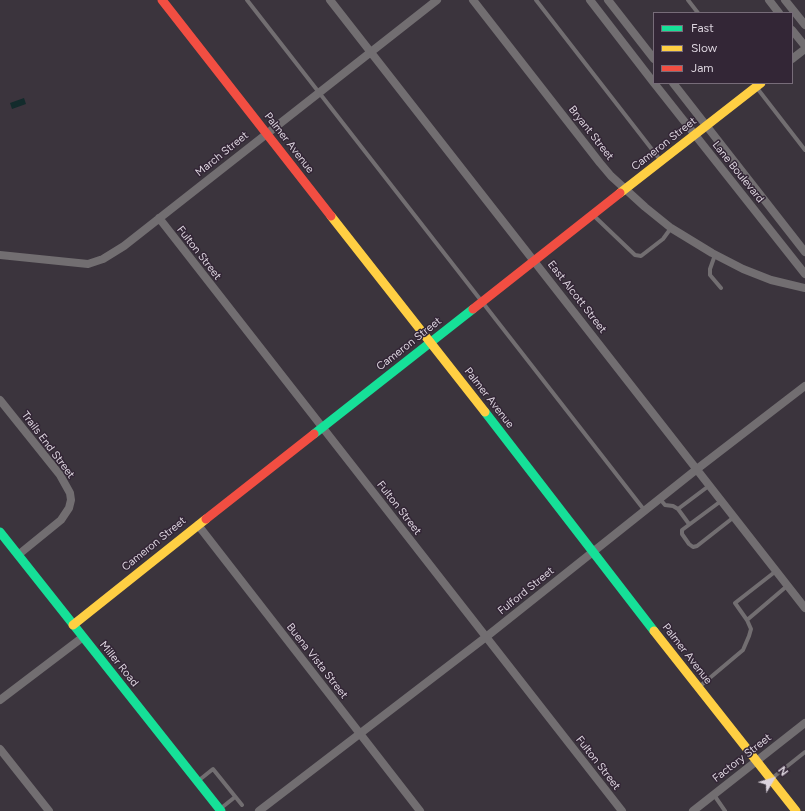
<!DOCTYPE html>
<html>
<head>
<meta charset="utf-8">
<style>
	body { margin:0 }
	#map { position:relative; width:805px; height:811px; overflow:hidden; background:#3b343d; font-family:Figtree,sans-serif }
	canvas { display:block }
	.legend { position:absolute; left:653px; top:12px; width:140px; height:72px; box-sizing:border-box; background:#332636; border:1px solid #776c79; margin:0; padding:5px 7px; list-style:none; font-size:12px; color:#dcd4de }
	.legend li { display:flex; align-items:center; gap:8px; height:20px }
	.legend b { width:20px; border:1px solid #776c79 }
	.north { position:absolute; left:753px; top:759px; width:40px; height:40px; -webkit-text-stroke:3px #332636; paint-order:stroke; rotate:52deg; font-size:11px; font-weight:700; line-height:16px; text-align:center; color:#dcd4de }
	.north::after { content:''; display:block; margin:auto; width:14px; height:18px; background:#dcd4de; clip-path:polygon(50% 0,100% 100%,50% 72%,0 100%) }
</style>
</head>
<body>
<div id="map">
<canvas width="805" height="811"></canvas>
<ul class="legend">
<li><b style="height:5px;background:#16e098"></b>Fast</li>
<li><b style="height:5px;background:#ffcf43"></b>Slow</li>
<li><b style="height:5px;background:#f24e42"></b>Jam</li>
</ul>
<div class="north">N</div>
</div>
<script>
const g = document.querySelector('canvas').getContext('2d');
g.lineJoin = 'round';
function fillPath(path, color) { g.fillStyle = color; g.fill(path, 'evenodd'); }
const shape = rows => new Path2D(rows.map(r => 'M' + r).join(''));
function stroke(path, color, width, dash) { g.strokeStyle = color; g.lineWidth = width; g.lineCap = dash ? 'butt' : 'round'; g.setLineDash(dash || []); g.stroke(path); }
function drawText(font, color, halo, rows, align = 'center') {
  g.font = font + ' Figtree,sans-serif'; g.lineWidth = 3; g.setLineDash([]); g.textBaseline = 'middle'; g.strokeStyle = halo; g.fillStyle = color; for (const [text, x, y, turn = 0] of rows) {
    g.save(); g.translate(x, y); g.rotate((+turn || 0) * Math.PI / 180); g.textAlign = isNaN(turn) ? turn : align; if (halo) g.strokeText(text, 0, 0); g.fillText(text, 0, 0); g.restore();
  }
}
fillPath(shape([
	[24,98,26,104,12,109,10,103]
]), '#132b2c');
stroke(shape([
	[247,0,645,511],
	[536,0,661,161],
	[688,0,698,13],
	[757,88,805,150],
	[593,215,635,255,641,256,663,239,671,228],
	[715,255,710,269,710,275,721,288],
	[660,499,665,505,673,506,678,509,689,524],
	[721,501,682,530,682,534,689,544,693,547,697,546,734,517],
	[678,509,710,485],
	[747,620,787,586],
	[699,687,743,650,749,636,751,629,747,620,735,603,776,571],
	[771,779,805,752],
	[198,781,213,769,242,805],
	[714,795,725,811],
	[220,809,235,797]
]), '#726e71', 4);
stroke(shape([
	[330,0,805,608],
	[473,0,600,163,611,176,645,207,671,228,712,253,743,269,771,280,805,288],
	[590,0,654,83],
	[608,0,654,59],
	[769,0,779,13],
	[785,0,805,25],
	[792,30,805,46],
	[792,59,805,49],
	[654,83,805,274],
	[673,83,805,252],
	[159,218,622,811],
	[0,255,88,264,103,259,124,246,437,0],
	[0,400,60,475,70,493,71,500,69,508,61,520,18,555],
	[198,525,420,811],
	[0,700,83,637],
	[0,749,49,811],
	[259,811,486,637,697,469,805,386],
	[693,811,805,723]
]), '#726e71', 8);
stroke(shape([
	[485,412,654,631],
	[314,434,473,309],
	[0,532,221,811]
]), '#16e098', 9);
stroke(shape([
	[620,193,761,83],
	[331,216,485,412],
	[73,625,206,519],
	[654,631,796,811]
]), '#ffcf43', 9);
stroke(shape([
	[162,0,331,216],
	[473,309,620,193],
	[206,519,314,434]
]), '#f24e42', 9);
drawText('11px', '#dcd4de', '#332636', [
	["Bryant Street",591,133,52],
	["Palmer Avenue",289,143,52],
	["Cameron Street",664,144,-38],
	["March Street",222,154,-39],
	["Lane Boulevard",738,172,51],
	["Fulton Street",199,253,52],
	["East Alcott Street",577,297,52],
	["Cameron Street",409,344,-38],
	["Palmer Avenue",489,398,52],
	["Trails End Street",48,445,53],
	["Fulton Street",399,508,52],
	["Cameron Street",154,544,-39],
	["Fulford Street",526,591,-39],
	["Palmer Avenue",687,654,52],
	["Buena Vista Street",317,661,52],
	["Miller Road",119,664,51],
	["Factory Street",742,758,-38],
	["Fulton Street",598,763,52]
]);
</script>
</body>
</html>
